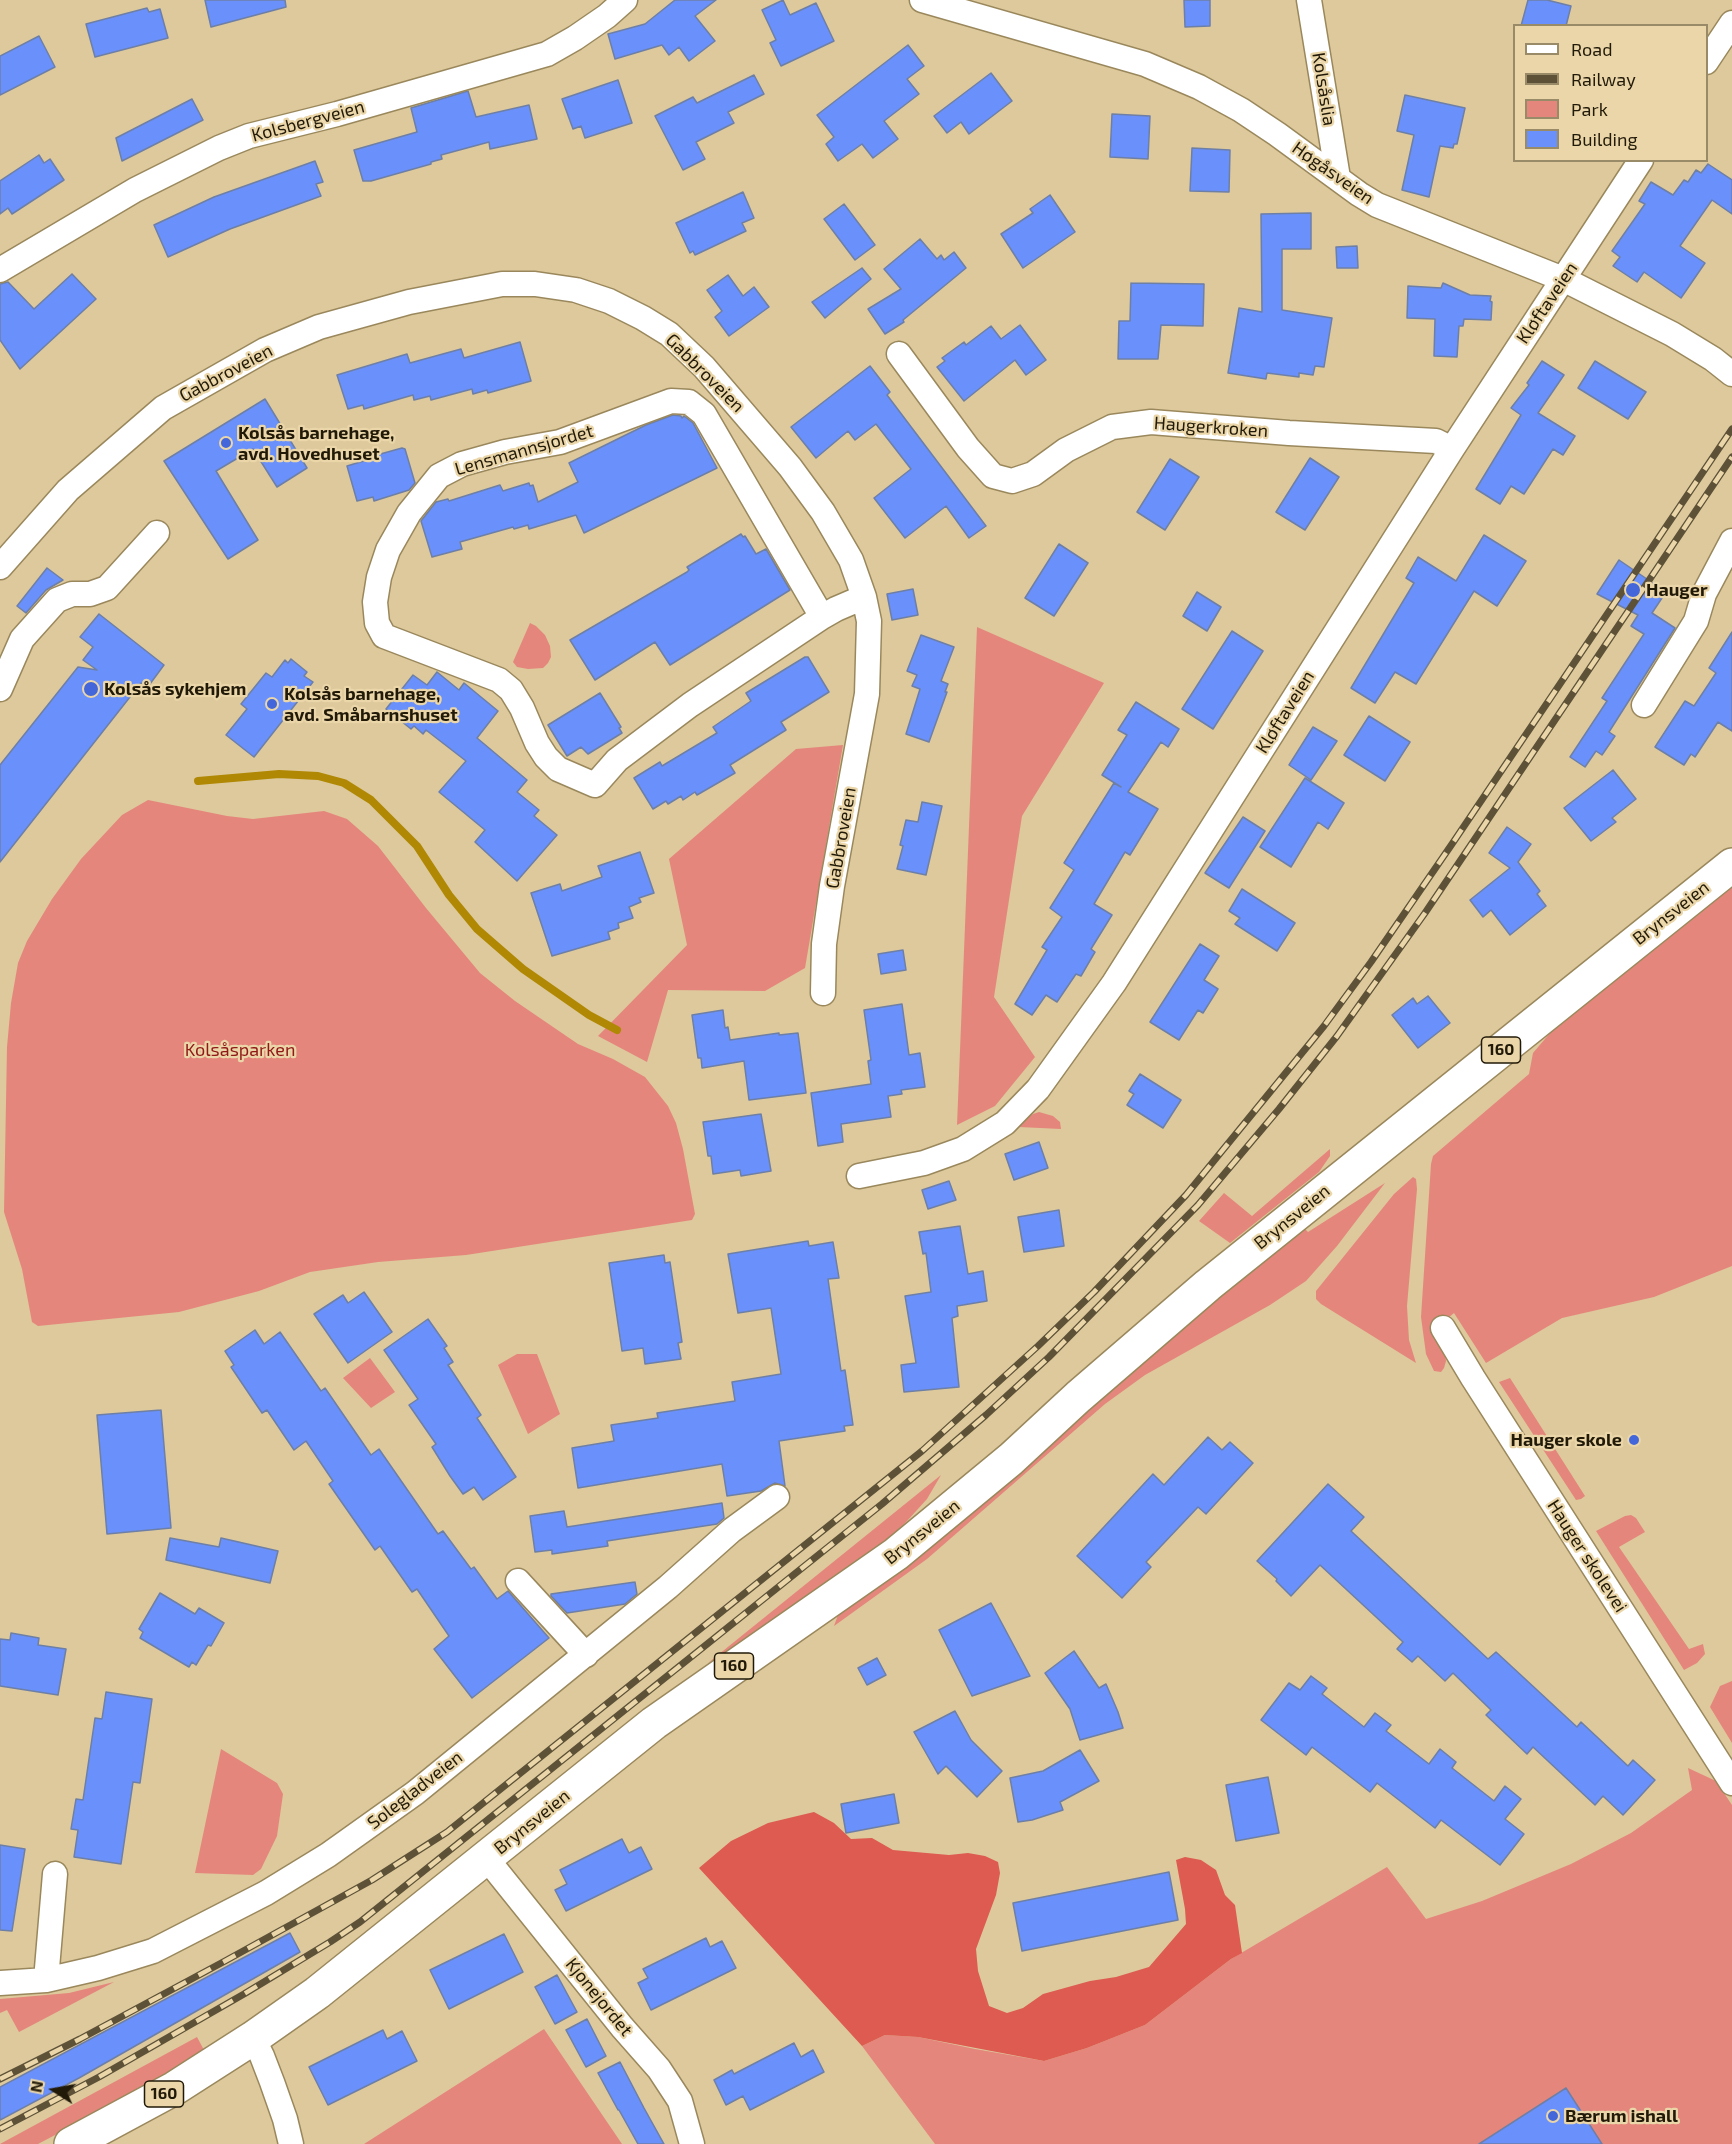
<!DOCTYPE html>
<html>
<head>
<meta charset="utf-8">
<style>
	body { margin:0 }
	#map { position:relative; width:1732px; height:2144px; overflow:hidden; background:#ddc99c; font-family:"Exo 2",sans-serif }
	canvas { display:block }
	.legend { position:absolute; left:1513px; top:24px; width:195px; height:138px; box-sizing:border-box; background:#ead6a8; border:2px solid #9a8b68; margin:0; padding:8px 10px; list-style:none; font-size:18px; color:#221a09 }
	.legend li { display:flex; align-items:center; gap:12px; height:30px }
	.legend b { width:30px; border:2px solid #9a8b68 }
	.north { position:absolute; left:24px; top:2060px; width:60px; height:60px; -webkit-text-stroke:4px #ead6a8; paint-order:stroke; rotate:281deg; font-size:16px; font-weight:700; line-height:24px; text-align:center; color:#221a09 }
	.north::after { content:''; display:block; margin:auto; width:21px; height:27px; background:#221a09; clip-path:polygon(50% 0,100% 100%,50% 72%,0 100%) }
</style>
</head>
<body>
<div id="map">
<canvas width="1732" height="2144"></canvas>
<ul class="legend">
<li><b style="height:8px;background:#fff"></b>Road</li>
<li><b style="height:8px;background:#5d5137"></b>Railway</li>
<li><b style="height:16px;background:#e5867c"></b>Park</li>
<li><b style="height:16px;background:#6990fb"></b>Building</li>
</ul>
<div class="north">N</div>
</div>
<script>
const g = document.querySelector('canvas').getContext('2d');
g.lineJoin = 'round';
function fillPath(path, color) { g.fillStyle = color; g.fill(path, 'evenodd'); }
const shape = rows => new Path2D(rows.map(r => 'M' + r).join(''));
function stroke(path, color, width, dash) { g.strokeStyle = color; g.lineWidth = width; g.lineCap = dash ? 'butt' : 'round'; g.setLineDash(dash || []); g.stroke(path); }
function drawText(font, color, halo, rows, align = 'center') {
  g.font = font + ' "Exo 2",sans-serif'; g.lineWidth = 4.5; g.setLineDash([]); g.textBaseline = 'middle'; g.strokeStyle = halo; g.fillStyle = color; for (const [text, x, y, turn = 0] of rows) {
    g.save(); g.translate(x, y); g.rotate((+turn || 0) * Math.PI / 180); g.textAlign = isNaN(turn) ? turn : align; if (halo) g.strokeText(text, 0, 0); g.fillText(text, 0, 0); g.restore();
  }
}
fillPath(shape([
	[530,623,536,626,545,635,550,646,551,657,548,663,543,668,528,669,517,667,513,662],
	[977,627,1104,683,1022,816,994,997,1035,1057,995,1106,957,1125],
	[843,745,805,968,765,991,668,990,647,1062,598,1036,687,945,669,859,796,749],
	[148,800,227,816,253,819,324,811,347,819,378,846,426,908,480,973,515,1001,578,1044,613,1059,645,1077,668,1106,676,1123,683,1149,695,1214,692,1220,466,1255,378,1262,310,1272,259,1291,179,1312,38,1326,32,1322,22,1269,4,1212,7,1047,11,1003,18,963,27,941,52,899,81,859,122,815],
	[1732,884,1732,1266,1654,1297,1562,1318,1486,1363,1454,1313,1431,1332,1445,1354,1446,1361,1444,1368,1441,1372,1434,1371,1426,1354,1421,1317,1431,1164,1433,1156,1529,1074,1533,1053,1562,1019],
	[1039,1112,1053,1116,1060,1122,1061,1129,1019,1127,1019,1124,1033,1114],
	[1330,1149,1330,1156,1319,1172,1230,1243,1199,1221,1224,1193,1252,1216],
	[1413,1177,1416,1179,1417,1189,1407,1306,1409,1340,1416,1363,1321,1304,1316,1299,1316,1291,1394,1194],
	[1385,1183,1337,1246,1306,1281,1270,1305,1145,1375,1105,1404,927,1559,834,1626,838,1615,845,1608,1180,1324,1304,1228,1308,1232],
	[517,1354,537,1354,560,1414,528,1434,498,1365],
	[370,1358,395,1392,371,1408,343,1378],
	[1510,1378,1585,1496,1581,1499,1576,1500,1499,1382],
	[941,1475,927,1499,887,1543,770,1626,708,1663],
	[1631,1515,1636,1518,1645,1532,1619,1547,1689,1649,1703,1644,1705,1654,1697,1663,1684,1670,1596,1531,1625,1516],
	[1732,1681,1732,1743,1710,1707,1720,1686],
	[221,1749,277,1783,283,1794,277,1836,261,1869,253,1875,195,1873],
	[1688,1768,1716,1781,1732,1805,1732,2144,935,2144,862,2046,885,2035,918,2037,975,2049,1044,2061,1087,2048,1145,2025,1231,1959,1387,1867,1426,1919,1482,1901,1571,1864,1631,1833,1692,1790],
	[114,1982,19,2032,7,2010,0,2013,0,1999,69,1993],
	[544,2029,622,2144,364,2144],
	[197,2037,205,2052,169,2075,38,2144,0,2144]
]), '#e5867c');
fillPath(shape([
	[814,1812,834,1823,851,1839,872,1838,893,1850,949,1855,968,1853,985,1856,998,1862,1000,1873,996,1895,976,1949,978,1971,989,2006,1007,2013,1023,2008,1043,1994,1090,1981,1116,1977,1149,1967,1186,1924,1185,1909,1176,1860,1185,1857,1201,1860,1216,1870,1225,1895,1235,1905,1242,1953,1231,1959,1145,2025,1087,2048,1044,2061,918,2037,885,2035,862,2046,699,1868,731,1841,768,1823]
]), '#dd5b51');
stroke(shape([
	[198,781,279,774,318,776,344,783,371,800,417,846,449,895,477,929,523,969,589,1015,617,1030]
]), '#b08804', 8);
const building = shape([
	[205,0,285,0,286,7,211,27,205,0],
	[675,0,716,0,695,16,715,41,689,61,679,47,669,55,662,45,615,59,608,34,645,24,675,0],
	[783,0,790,15,816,3,834,41,781,66,770,43,776,40,762,10,783,0],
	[1184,0,1210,0,1210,26,1185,27,1184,0],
	[1528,0,1547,0,1571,6,1566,26,1521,26,1528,0],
	[147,8,149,12,160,9,168,38,95,57,86,24,147,8],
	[39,36,55,67,0,95,0,56,39,36],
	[908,45,924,66,907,79,919,94,884,121,898,139,873,158,862,144,838,161,826,144,834,137,817,115,908,45],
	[991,73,1012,101,969,134,961,122,947,133,934,116,991,73],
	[754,75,764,94,728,112,734,123,696,142,705,159,683,170,655,116,693,97,697,103,754,75],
	[618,80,632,123,585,138,581,126,573,129,562,99,618,80],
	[468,91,476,117,529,105,537,139,490,149,489,142,441,155,442,159,431,162,431,164,371,181,363,181,354,150,417,132,411,108,468,91],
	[1405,95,1465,108,1457,144,1454,144,1453,148,1440,146,1429,197,1402,190,1414,135,1397,131,1405,95],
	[192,99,203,120,122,161,116,138,192,99],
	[1112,114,1150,116,1148,159,1110,157,1112,114],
	[1192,148,1230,150,1229,192,1190,191,1192,148],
	[39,155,44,163,50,159,64,180,12,214,8,208,0,214,0,181,39,155],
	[315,161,323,182,316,184,321,196,230,229,168,257,154,225,214,197,315,161],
	[1708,164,1732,180,1732,214,1712,200,1680,246,1705,263,1681,298,1644,272,1637,282,1613,266,1620,257,1612,251,1645,204,1639,201,1651,182,1673,195,1684,180,1688,182,1696,170,1701,173,1708,164],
	[743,192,754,218,742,223,746,231,695,255,693,251,690,253,676,223,743,192],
	[1050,195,1075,232,1023,268,1001,234,1033,213,1030,209,1050,195],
	[844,204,875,245,855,260,824,219,844,204],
	[1311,213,1311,249,1282,249,1282,310,1332,318,1324,367,1315,366,1313,375,1299,373,1299,377,1267,373,1266,379,1228,373,1239,308,1262,312,1261,214,1311,213],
	[920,239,937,259,941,255,944,260,954,252,966,268,903,320,904,322,885,334,868,309,901,289,884,269,920,239],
	[1357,246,1358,268,1337,268,1336,247,1357,246],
	[862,268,871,279,825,318,812,302,862,268],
	[72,274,96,299,20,369,0,340,0,284,8,282,34,309,72,274],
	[728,275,743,296,754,287,769,307,729,336,715,317,722,311,707,290,728,275],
	[1131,283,1204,284,1203,326,1161,325,1158,359,1118,359,1119,321,1130,321,1131,283],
	[1443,283,1470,295,1491,296,1490,301,1492,302,1491,320,1464,319,1463,326,1459,326,1457,357,1434,356,1435,319,1407,318,1408,286,1441,288,1443,283],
	[1020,325,1046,360,1026,375,1015,360,964,401,937,367,945,361,942,358,964,342,966,345,991,326,1001,339,1020,325],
	[520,342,531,381,488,393,487,390,473,394,472,389,431,400,430,396,414,400,413,395,364,409,363,405,348,409,337,375,407,354,410,363,461,349,464,358,520,342],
	[1542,361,1564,375,1538,413,1575,436,1563,455,1553,449,1524,494,1511,486,1500,504,1476,489,1521,415,1511,408,1529,385,1527,383,1542,361],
	[1595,361,1646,392,1628,419,1578,388,1595,361],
	[870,366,890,392,887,395,986,526,969,538,946,506,905,538,874,498,911,469,876,424,855,440,848,431,816,458,791,427,870,366],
	[265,399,307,468,277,487,253,449,216,471,258,540,228,559,164,461,265,399],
	[673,415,681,416,682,418,684,416,693,423,717,468,584,533,576,515,529,529,528,525,514,529,513,527,460,542,462,549,432,557,421,521,436,502,448,499,449,501,500,485,503,491,529,483,530,486,533,485,538,502,578,482,569,463,646,425,673,415],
	[402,448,405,449,415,483,409,490,374,501,373,497,357,501,347,466,367,460,366,458,402,448],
	[1310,458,1339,477,1305,530,1276,512,1310,458],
	[1170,459,1199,477,1165,530,1137,512,1170,459],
	[741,534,743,537,745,536,756,554,766,549,790,590,670,665,655,642,595,680,570,640,687,572,689,570,687,567,741,534],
	[1484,535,1526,561,1497,606,1474,591,1416,684,1395,672,1375,703,1351,688,1414,583,1406,578,1418,557,1456,581,1484,535],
	[1059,544,1088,563,1054,616,1025,598,1059,544],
	[1619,560,1666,592,1652,613,1675,628,1609,732,1615,736,1602,755,1596,751,1585,767,1570,757,1607,701,1602,698,1644,634,1631,626,1638,615,1597,594,1619,560],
	[47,568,63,580,46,590,26,613,17,606,47,568],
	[913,589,918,615,892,620,887,594,913,589],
	[1197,592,1221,607,1207,631,1183,616,1197,592],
	[99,614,164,665,147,688,141,683,0,862,0,765,78,667,97,670,83,660,93,647,80,637,99,614],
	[1232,631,1263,651,1213,729,1182,709,1232,631],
	[1732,632,1732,731,1718,722,1695,757,1691,754,1684,765,1655,747,1685,701,1694,706,1716,673,1709,668,1732,632],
	[921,635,954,647,941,681,948,684,945,692,947,692,929,742,906,734,920,689,912,686,917,675,907,671,921,635],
	[805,657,808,657,829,692,781,722,786,730,730,765,735,773,697,795,695,792,683,800,681,796,668,804,666,801,653,809,634,778,660,762,662,766,717,733,713,727,751,701,746,693,805,657],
	[291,659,307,672,304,676,313,682,254,757,226,735,247,709,241,704,266,673,272,677,285,660,288,663,291,659],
	[437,672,459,690,464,683,498,711,477,738,527,780,517,792,539,810,534,816,557,835,517,881,475,842,485,830,439,792,466,761,426,730,423,734,414,726,411,729,386,709,413,675,427,685,437,672],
	[600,693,621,727,619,728,622,733,588,754,581,747,567,756,548,725,600,693],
	[1136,702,1179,729,1168,747,1161,742,1128,792,1158,809,1130,855,1125,852,1094,904,1112,915,1091,949,1095,952,1081,976,1076,974,1057,1002,1046,995,1032,1015,1015,1004,1047,950,1042,947,1062,917,1050,908,1074,870,1064,863,1114,783,1121,787,1102,775,1127,735,1118,730,1136,702],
	[1369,716,1410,742,1385,781,1344,755,1369,716],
	[1313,727,1337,741,1311,780,1289,765,1313,727],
	[1613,770,1636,799,1612,818,1616,822,1591,841,1564,808,1613,770],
	[1305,778,1344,803,1328,829,1318,822,1291,867,1260,847,1305,778],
	[922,802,942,806,926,875,897,869,903,846,900,845,906,820,918,822,922,802],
	[1243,817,1265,831,1229,888,1205,873,1243,817],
	[1507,827,1531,844,1518,862,1540,891,1537,894,1546,906,1510,935,1491,910,1483,917,1470,900,1510,868,1489,853,1507,827],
	[640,852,654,893,639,898,641,902,629,907,633,918,618,923,619,928,608,932,610,939,552,956,531,893,560,884,562,891,602,877,598,866,640,852],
	[1242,889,1295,923,1277,951,1235,924,1240,918,1229,911,1242,889],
	[1200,944,1219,956,1204,980,1218,989,1203,1013,1198,1010,1179,1040,1150,1022,1200,944],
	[903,950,906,970,881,974,878,954,903,950],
	[1428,996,1450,1023,1418,1048,1392,1015,1413,998,1417,1004,1428,996],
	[902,1004,909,1055,920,1053,925,1087,901,1090,902,1094,888,1096,891,1117,841,1124,843,1142,818,1146,811,1093,871,1084,868,1061,871,1060,864,1010,902,1004],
	[723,1010,725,1028,728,1027,730,1040,779,1033,779,1035,798,1033,806,1093,749,1100,744,1061,702,1068,701,1058,698,1058,692,1015,723,1010],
	[1140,1074,1181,1100,1163,1128,1127,1105,1134,1094,1129,1091,1140,1074],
	[761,1114,771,1171,741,1176,740,1170,713,1174,711,1156,708,1156,703,1122,761,1114],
	[1039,1142,1048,1168,1014,1180,1005,1154,1039,1142],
	[949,1181,956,1200,928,1209,922,1190,949,1181],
	[1059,1210,1064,1246,1024,1252,1018,1217,1059,1210],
	[960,1226,968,1274,983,1271,987,1301,957,1306,958,1316,952,1318,959,1387,904,1392,901,1365,916,1363,905,1296,931,1292,926,1253,923,1254,919,1232,960,1226],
	[808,1241,809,1246,833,1242,839,1278,828,1279,841,1371,845,1370,853,1425,844,1426,845,1431,779,1441,785,1486,775,1483,761,1491,727,1496,722,1464,578,1488,572,1448,614,1441,611,1425,658,1418,657,1413,735,1401,732,1382,781,1374,771,1308,738,1313,728,1254,808,1241],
	[664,1255,665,1263,670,1262,682,1342,678,1343,681,1359,645,1364,643,1348,622,1351,609,1263,664,1255],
	[364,1292,392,1332,348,1363,314,1314,343,1295,348,1303,364,1292],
	[428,1319,447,1346,444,1348,453,1362,448,1365,481,1415,477,1418,516,1477,483,1500,474,1487,463,1494,450,1476,432,1447,436,1444,409,1405,418,1399,384,1350,428,1319],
	[255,1330,264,1344,280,1332,321,1391,325,1388,371,1455,379,1449,438,1534,443,1531,471,1569,474,1567,497,1599,508,1591,549,1638,472,1698,434,1649,449,1636,417,1589,412,1592,380,1546,375,1550,329,1484,333,1481,306,1441,294,1450,267,1410,262,1413,231,1367,234,1365,225,1351,255,1330],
	[161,1410,171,1528,107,1534,97,1415,161,1410],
	[1208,1437,1222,1450,1230,1442,1253,1463,1206,1514,1198,1507,1146,1562,1151,1567,1122,1598,1077,1556,1153,1474,1164,1485,1208,1437],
	[1328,1484,1364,1517,1351,1531,1488,1659,1496,1652,1577,1727,1581,1722,1628,1766,1633,1760,1655,1780,1623,1815,1603,1796,1595,1805,1533,1747,1527,1754,1486,1715,1491,1710,1453,1673,1445,1681,1418,1656,1412,1662,1397,1649,1403,1642,1320,1565,1291,1596,1276,1581,1277,1579,1257,1561,1328,1484],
	[722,1503,724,1518,717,1524,607,1541,608,1546,552,1554,552,1550,535,1552,530,1516,564,1511,567,1527,722,1503],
	[170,1538,219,1547,221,1538,278,1551,270,1583,166,1560,170,1538],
	[635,1582,637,1594,625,1604,567,1613,551,1596,551,1594,635,1582],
	[160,1593,195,1614,199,1608,224,1623,211,1646,208,1645,196,1665,192,1662,189,1667,140,1638,143,1632,139,1629,160,1593],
	[991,1603,1030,1676,972,1696,939,1630,991,1603],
	[11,1633,39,1638,38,1645,66,1649,58,1695,0,1686,0,1639,10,1640,11,1633],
	[1074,1651,1099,1688,1106,1684,1118,1712,1123,1728,1080,1740,1070,1709,1045,1673,1074,1651],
	[877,1658,886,1675,867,1685,858,1668,877,1658],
	[1311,1676,1327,1688,1322,1694,1364,1727,1375,1713,1391,1725,1386,1731,1429,1764,1440,1749,1456,1762,1452,1768,1494,1801,1505,1786,1521,1799,1505,1819,1524,1834,1500,1865,1441,1820,1435,1828,1377,1783,1370,1792,1312,1747,1306,1755,1261,1720,1289,1683,1300,1690,1311,1676],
	[106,1692,152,1699,140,1783,133,1782,121,1864,74,1857,78,1830,71,1829,76,1799,83,1800,95,1718,102,1719,106,1692],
	[955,1711,971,1740,1002,1771,977,1797,946,1766,938,1774,914,1732,955,1711],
	[1080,1750,1099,1781,1060,1802,1063,1810,1032,1820,1018,1822,1010,1778,1043,1771,1080,1750],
	[1268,1777,1279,1833,1236,1841,1226,1785,1268,1777],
	[894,1794,899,1823,846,1833,841,1804,894,1794],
	[622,1839,629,1853,641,1847,652,1869,566,1911,555,1890,567,1884,560,1870,622,1839],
	[0,1845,25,1849,12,1931,0,1930,0,1845],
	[1169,1872,1178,1920,1022,1951,1013,1903,1169,1872],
	[290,1933,300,1952,79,2078,0,2120,0,2087,290,1933],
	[504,1934,523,1972,449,2009,430,1970,504,1934],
	[706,1938,710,1947,722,1941,736,1968,651,2010,638,1983,648,1978,643,1969,706,1938],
	[557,1975,577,2012,555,2024,535,1987,557,1975],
	[587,2019,606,2056,586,2067,566,2030,587,2019],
	[383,2030,387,2039,402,2031,417,2061,328,2105,309,2067,383,2030],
	[794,2043,801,2057,813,2050,824,2072,750,2110,743,2096,726,2105,714,2080,732,2070,734,2074,794,2043],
	[620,2062,644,2108,664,2144,638,2144,619,2110,618,2110,598,2073,620,2062],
	[1566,2088,1602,2144,1479,2144,1566,2088]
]);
fillPath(building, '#6990fb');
stroke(building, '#6e7fa6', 1.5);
const street = shape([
	[922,0,1145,64,1199,87,1241,110,1277,134,1359,194,1377,205,1563,279,1672,334,1713,359,1732,374],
	[1309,0,1338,178],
	[1706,62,1732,23],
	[0,270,135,190,219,148,249,136,337,114,547,54,575,38,607,16,625,0],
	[899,354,968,448,993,476,1012,481,1033,474,1066,450,1112,427,1151,422,1289,433,1436,441,1452,449],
	[671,401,689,402,704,414,822,617,690,705,617,760,595,785,558,769,546,757,537,743,522,708,511,690,499,680,384,636,377,623,375,602,379,577,388,550,409,513,439,476,462,464,505,452,560,442,671,401],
	[0,567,68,490,163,408,265,350,319,327,409,302,502,284,535,284,576,290,609,301,643,318,669,334,704,367,790,467,823,512,851,560,864,597,869,621,867,694,832,886,824,944,823,993],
	[822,617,836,609,864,597],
	[0,689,22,639,57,600,72,594,90,594,107,588,157,533],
	[1644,705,1696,621,1704,594,1732,541],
	[859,1176,924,1163,963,1149,1005,1123,1038,1089,1114,983,1452,449,1641,160],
	[1443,1328,1473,1378,1732,1783],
	[518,1581,586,1655],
	[487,1859,622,2027,659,2069,680,2101,692,2144],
	[46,1980,55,1874],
	[0,1983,46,1980,98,1968,153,1951,266,1893,328,1855,415,1793,668,1587,732,1530,777,1497],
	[253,2038,262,2056,272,2082,285,2119,291,2144]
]);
const primary = shape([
	[71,2144,175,2088,253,2038,317,1993,654,1723,896,1554,1011,1459,1078,1397,1208,1285,1732,865]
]);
stroke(street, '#9a885c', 27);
stroke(primary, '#9a885c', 36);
stroke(street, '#fff', 24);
stroke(primary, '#fff', 33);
const rail = shape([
	[0,2079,80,2039,225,1961,372,1880,447,1832,922,1451,1038,1346,1094,1292,1186,1195,1324,1026,1371,962,1452,844,1732,429],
	[0,2129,99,2077,244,1994,330,1942,360,1922,882,1504,986,1415,1049,1357,1198,1205,1279,1109,1337,1036,1425,913,1732,457]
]);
stroke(rail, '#5d5137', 7);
stroke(rail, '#ead6a8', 4.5, [14]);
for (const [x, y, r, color] of [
	[226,443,6,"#4367da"],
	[1633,590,8,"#4367da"],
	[91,689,8,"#4367da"],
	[272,704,6,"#4367da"],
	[1634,1440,6,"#4367da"],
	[1553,2116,6,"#4367da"]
]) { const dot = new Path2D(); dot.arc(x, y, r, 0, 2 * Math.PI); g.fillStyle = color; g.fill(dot); stroke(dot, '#ead6a8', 2); }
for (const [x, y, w] of [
	[1501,1050,39],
	[734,1666,39],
	[164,2094,39]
]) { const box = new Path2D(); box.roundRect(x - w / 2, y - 13, w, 26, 4.5); g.fillStyle = '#ead6a8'; g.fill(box); stroke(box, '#221a09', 1.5); }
drawText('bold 16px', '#221a09', null, [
	["160",1501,1050],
	["160",734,1666],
	["160",164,2094]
]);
drawText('18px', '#221a09', '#ead6a8', [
	["Kolsåslia",1324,89,81],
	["Kolsbergveien",308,121,-15],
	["Høgåsveien",1333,173,35],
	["Kløftaveien",1547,303,-56],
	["Gabbroveien",226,373,-28],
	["Gabbroveien",705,373,45],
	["Haugerkroken",1211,427,4],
	["Lensmannsjordet",524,450,-16],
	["Kløftaveien",1285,712,-58],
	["Gabbroveien",841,838,-80],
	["Brynsveien",1671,913,-38],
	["Brynsveien",1292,1217,-39],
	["Brynsveien",922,1532,-39],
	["Hauger skolevei",1587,1556,57],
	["Solegladveien",415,1790,-38],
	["Brynsveien",532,1822,-39],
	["Kjonejordet",599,1997,51]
]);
drawText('bold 18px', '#221a09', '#ead6a8', [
	["Kolsås barnehage,",238,433],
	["avd. Hovedhuset",238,454],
	["Hauger",1646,590],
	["Kolsås sykehjem",104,689],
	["Kolsås barnehage,",284,694],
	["avd. Småbarnshuset",284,715],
	["Hauger skole",1622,1440,"right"],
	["Bærum ishall",1565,2116]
], 'left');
drawText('18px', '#901817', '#ead6a8', [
	["Kolsåsparken",240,1050]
]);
</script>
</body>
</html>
